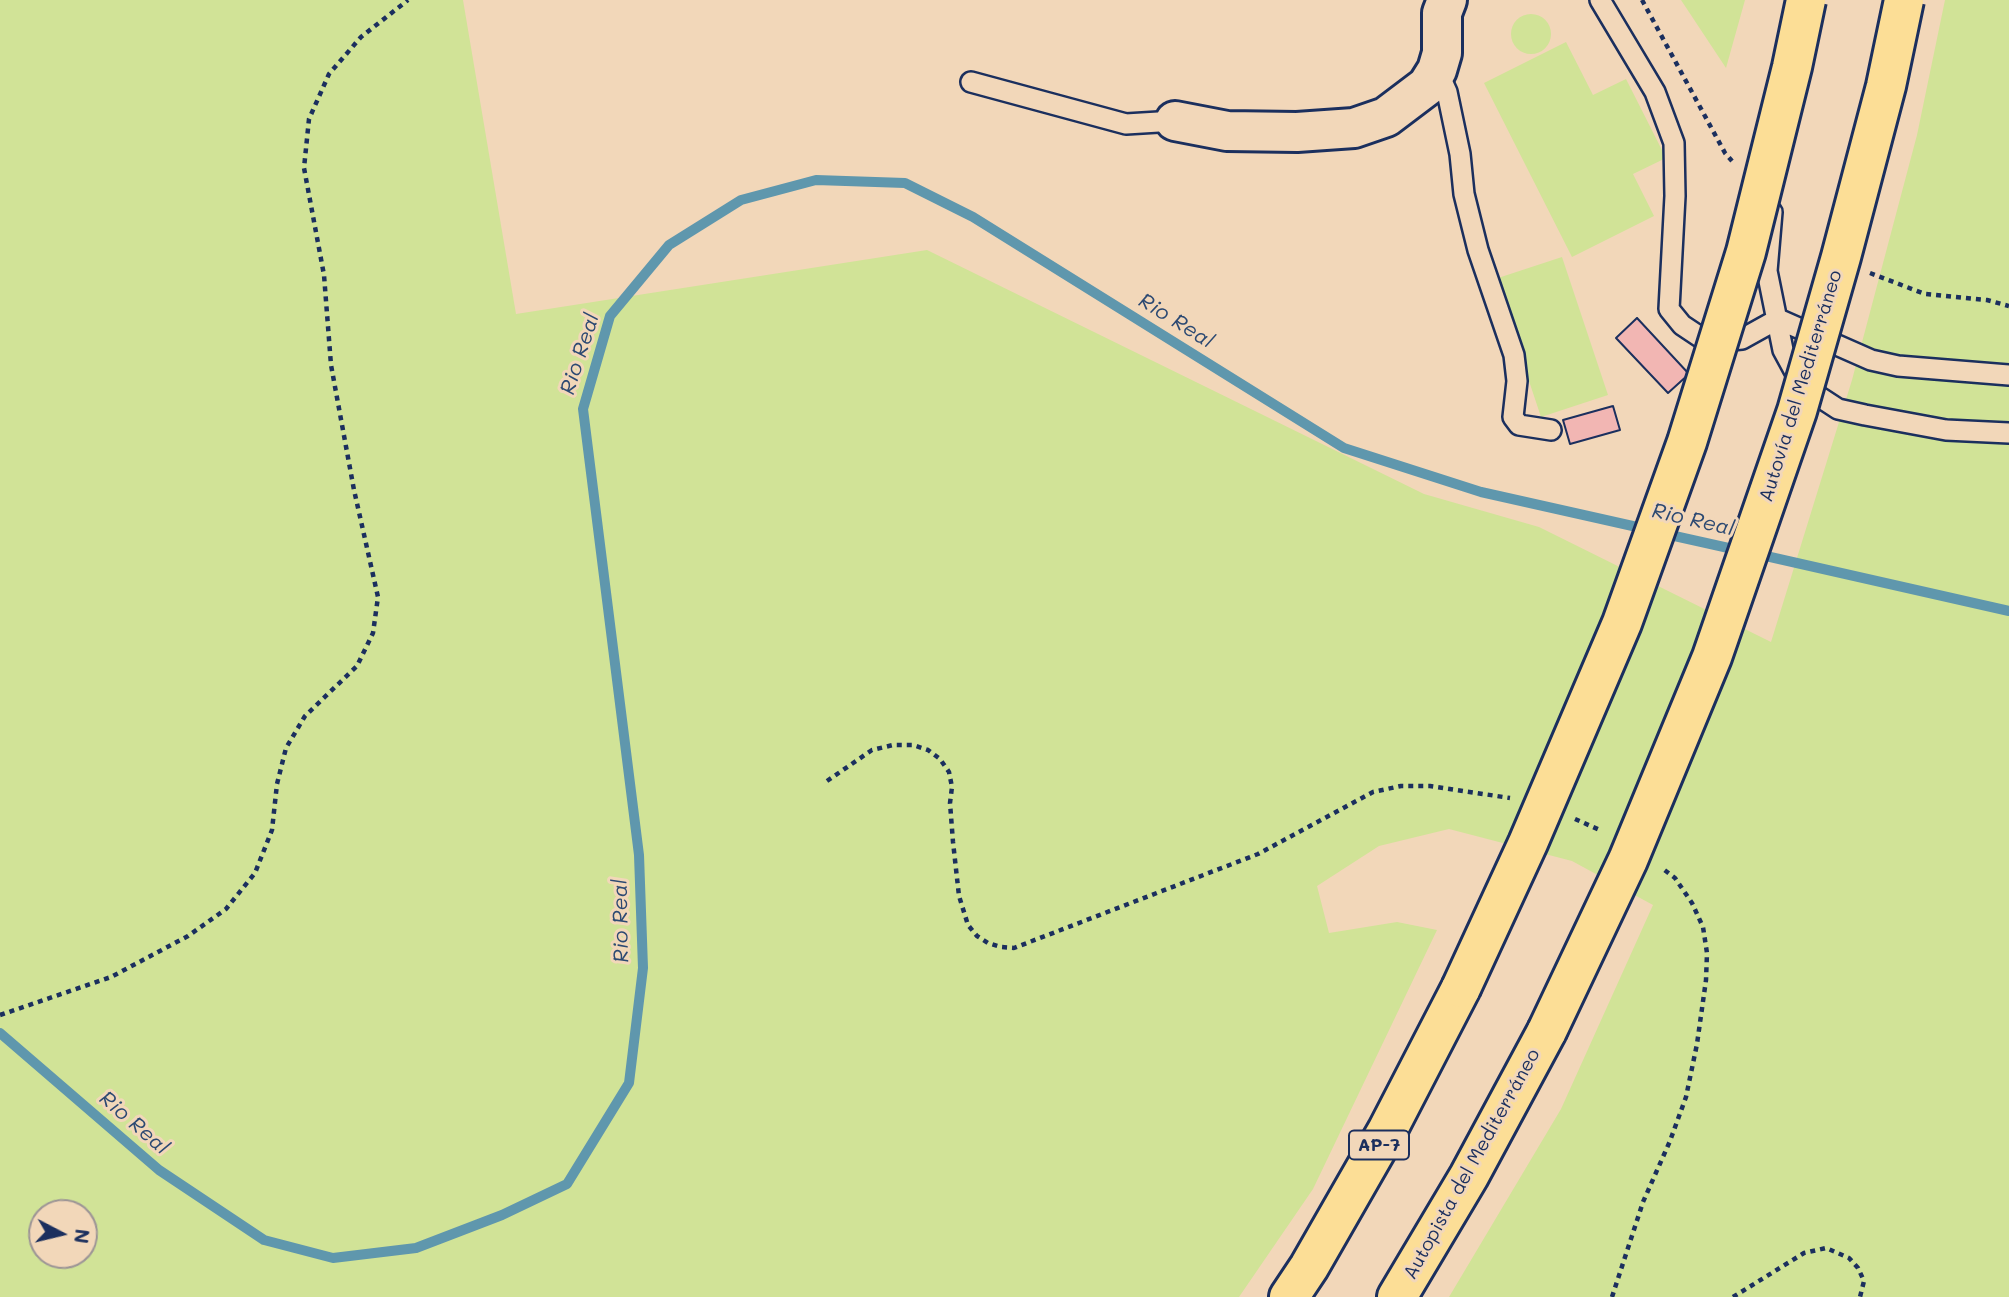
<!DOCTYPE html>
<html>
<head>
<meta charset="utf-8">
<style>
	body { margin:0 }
	#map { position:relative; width:2009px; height:1297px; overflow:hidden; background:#f2d7b9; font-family:Mali,sans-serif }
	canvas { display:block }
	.north { position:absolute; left:28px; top:1199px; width:70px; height:70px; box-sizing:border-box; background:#f2d7b9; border:2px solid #9c9495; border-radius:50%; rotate:97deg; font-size:19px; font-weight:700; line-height:28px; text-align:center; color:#1b2f5e }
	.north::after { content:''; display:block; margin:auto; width:24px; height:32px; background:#1b2f5e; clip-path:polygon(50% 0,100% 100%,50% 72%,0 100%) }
</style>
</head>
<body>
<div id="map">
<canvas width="2009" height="1297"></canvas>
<div class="north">N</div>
</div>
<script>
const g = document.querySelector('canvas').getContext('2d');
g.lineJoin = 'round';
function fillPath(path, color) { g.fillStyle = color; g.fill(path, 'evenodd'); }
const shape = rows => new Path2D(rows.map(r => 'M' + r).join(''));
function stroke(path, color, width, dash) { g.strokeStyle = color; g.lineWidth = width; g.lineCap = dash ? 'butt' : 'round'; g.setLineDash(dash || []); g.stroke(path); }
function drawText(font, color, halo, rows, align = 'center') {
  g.font = font + ' Mali,sans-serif'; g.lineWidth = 6; g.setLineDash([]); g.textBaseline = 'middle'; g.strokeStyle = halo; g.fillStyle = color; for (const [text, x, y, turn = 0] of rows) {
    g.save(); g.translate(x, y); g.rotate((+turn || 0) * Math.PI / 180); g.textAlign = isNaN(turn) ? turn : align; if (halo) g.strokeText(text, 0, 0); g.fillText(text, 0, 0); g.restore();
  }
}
fillPath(shape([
	[0,0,463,0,516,314,927,250,1424,494,1539,527,1771,642,1852,380,1917,135,1945,0,2009,0,2009,1297,1449,1297,1561,1109,1653,905,1572,861,1449,829,1379,846,1317,886,1329,933,1397,922,1437,930,1313,1189,1239,1297,0,1297],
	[42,1213,84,1213,84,1255,42,1255],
	[1681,0,1745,0,1726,68],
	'1511 34a20 20 0 1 1 40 0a20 20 0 1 1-40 0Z',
	[1566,42,1593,95,1626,79,1666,158,1633,174,1654,216,1572,257,1484,83],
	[1562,257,1608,395,1541,417,1495,279]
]), '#d1e397');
stroke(shape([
	[1661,533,1742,551],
	[1757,554,2009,611],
	[0,1033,159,1170,264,1240,333,1258,416,1248,502,1215,567,1184,629,1083,643,968,639,855,583,409,610,316,669,245,741,200,816,180,905,183,973,217,1344,448,1481,492,1646,529]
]), '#5f97ad', 10);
const building = shape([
	[1637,318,1689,374,1668,393,1616,338,1637,318],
	[1613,406,1620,430,1570,444,1563,420,1613,406]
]);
fillPath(building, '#f2b6b3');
stroke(building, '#1b2f5e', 2);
const service = shape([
	[1600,0,1655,92,1674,143,1675,196,1669,309,1682,325,1700,337,1721,341,1742,339,1778,319,1871,360,1898,366,2009,375],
	[1437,70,1447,92,1460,154,1464,194,1478,250,1514,355,1517,381,1513,417,1519,425,1551,430],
	[971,82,1126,124,1175,121],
	[1772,212,1767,271,1783,350,1796,374,1815,394,1838,409,1865,415,1946,430,2009,433]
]);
const minor = shape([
	[1175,121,1227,131,1297,132,1354,128,1386,117,1427,86,1437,70,1442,53,1442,13,1447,0]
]);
const motorway = shape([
	[1289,1297,1309,1267,1387,1131,1461,988],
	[1397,1297,1469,1176,1547,1031]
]);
stroke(service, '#1b2f5e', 24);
stroke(minor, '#1b2f5e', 44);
stroke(motorway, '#1b2f5e', 44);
stroke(shape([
	[1642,0,1725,153,1732,161],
	[1870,273,1925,294,1987,300,2009,306],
	[827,781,872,750,893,745,913,745,928,750,940,759,949,772,952,787,950,803,953,842,959,896,968,925,977,936,988,943,1001,947,1014,948,1258,854,1373,792,1401,786,1430,786,1510,798],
	[1575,819,1602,831],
	[0,1015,111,977,188,936,226,909,255,873,272,830,277,784,286,748,305,716,357,666,373,633,378,597,354,490,331,365,324,275,304,168,309,119,329,74,361,37,408,0],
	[1612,1297,1643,1202,1670,1141,1686,1097,1697,1044,1706,980,1707,953,1703,927,1692,903,1675,878,1663,869],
	[1733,1297,1804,1253,1826,1248,1849,1258,1858,1268,1864,1281,1860,1297]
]), '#1b2f5e', 4.5, [5, 5]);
stroke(service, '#f2d7b9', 19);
stroke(minor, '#f2d7b9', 38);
stroke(motorway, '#fcde96', 38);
const motorwayBridge = shape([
	[1461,988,1528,843,1622,623,1687,442,1746,252,1792,67,1806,0],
	[1547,1031,1628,860,1712,657,1797,411,1841,257,1886,86,1904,0]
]);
stroke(motorwayBridge, '#1b2f5e', 44, []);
stroke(motorwayBridge, '#fcde96', 38);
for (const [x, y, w] of [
	[1379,1145,60]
]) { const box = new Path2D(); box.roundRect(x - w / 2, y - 14.5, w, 29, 5); g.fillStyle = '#f2d7b9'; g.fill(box); stroke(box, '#1b2f5e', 2); }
drawText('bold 18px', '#1b2f5e', null, [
	["AP-7",1379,1145]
]);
drawText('19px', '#1b2f5e', '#f2d7b9', [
	["Autovía del Mediterráneo",1801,386,-73],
	["Autopista del Mediterráneo",1472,1164,-61]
]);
drawText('italic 21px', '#2c4972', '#f2d7b9', [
	["Rio Real",1176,321,32],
	["Rio Real",580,354,-72],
	["Rio Real",1693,520,13],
	["Rio Real",621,921,-91],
	["Rio Real",134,1123,41]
]);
</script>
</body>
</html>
